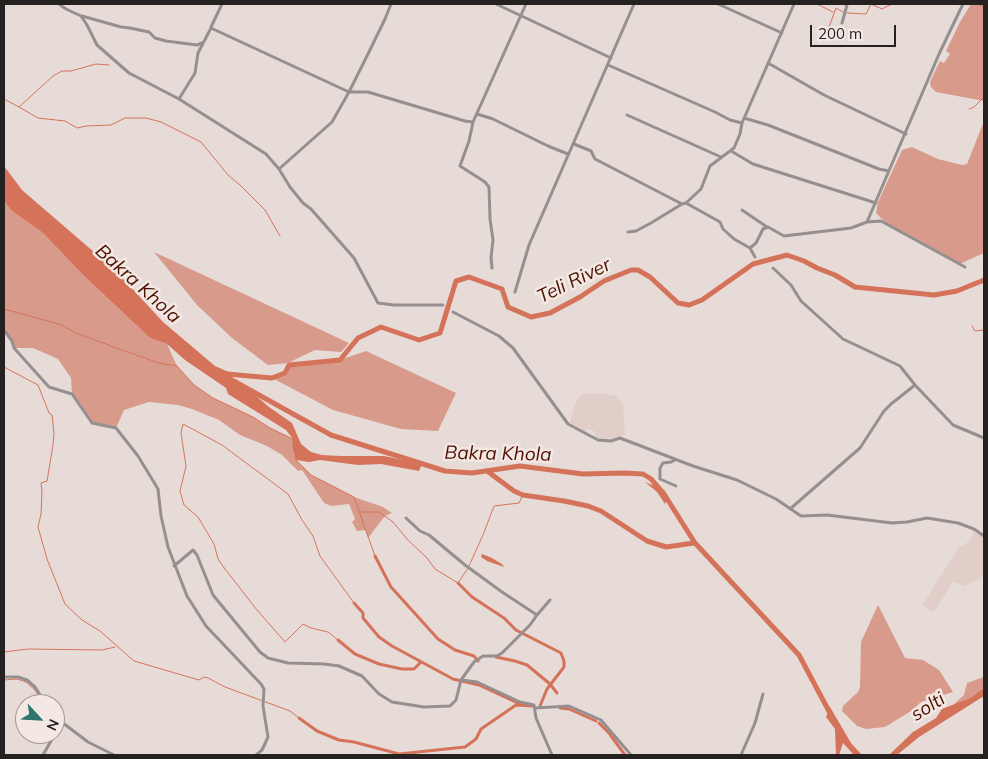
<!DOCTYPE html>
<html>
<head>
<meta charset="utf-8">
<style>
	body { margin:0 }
	#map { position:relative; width:988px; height:759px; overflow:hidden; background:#e7dbd8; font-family:Mulish,sans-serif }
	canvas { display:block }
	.frame { position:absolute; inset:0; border:5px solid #252120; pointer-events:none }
	.north { position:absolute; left:15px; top:694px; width:50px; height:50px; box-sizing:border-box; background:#f4e8e5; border:1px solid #a19896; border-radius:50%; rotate:115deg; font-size:14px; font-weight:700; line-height:20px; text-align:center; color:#252120 }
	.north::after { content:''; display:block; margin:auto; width:18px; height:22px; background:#2d756d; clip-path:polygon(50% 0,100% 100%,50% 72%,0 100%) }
	.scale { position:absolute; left:810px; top:25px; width:86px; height:22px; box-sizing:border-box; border:2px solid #252120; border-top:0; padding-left:6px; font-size:15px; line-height:18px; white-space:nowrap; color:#252120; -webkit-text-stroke:4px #f4e8e5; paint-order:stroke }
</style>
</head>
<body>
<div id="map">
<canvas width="988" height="759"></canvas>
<div class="frame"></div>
<div class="north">N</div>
<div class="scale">200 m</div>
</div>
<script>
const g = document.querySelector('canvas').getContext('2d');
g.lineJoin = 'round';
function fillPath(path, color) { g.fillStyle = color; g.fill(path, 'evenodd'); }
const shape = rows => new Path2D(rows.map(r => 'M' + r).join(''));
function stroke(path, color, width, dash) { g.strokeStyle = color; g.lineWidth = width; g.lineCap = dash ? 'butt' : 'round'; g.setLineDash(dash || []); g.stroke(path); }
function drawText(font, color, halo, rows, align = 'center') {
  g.font = font + ' Mulish,sans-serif'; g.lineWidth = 5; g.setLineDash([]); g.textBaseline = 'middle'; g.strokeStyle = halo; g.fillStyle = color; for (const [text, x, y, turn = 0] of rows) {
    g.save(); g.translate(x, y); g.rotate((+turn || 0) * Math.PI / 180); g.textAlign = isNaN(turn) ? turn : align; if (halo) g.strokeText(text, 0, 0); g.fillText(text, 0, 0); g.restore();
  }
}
fillPath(shape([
	[599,393,616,396,623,405,625,435,608,440,594,438,596,433,594,431,588,429,585,432,570,423,575,404,582,394],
	[974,529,984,536,984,572,980,579,964,586,953,582,934,612,922,606,958,548,970,541]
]), '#e2cec9');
fillPath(shape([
	[971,4,984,4,984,101,936,92,931,87,930,82,940,61,944,63,950,54,946,51,960,22],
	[984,121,984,253,962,263,956,263,890,227,876,213,878,202,902,150,912,147,938,159,962,165,967,164],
	[4,201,12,211,43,233,83,275,150,338,167,344,177,366,194,385,213,398,253,417,270,428,293,439,293,450,296,460,311,475,354,497,383,507,392,513,385,516,368,538,365,530,357,531,352,522,355,519,349,504,331,506,324,503,302,470,298,471,282,455,267,446,240,435,219,420,192,409,178,405,149,402,124,410,116,428,92,423,72,394,71,378,58,359,33,348,14,348,12,341,4,330],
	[154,252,349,343,341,352,315,350,288,363,268,365,232,338,197,305],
	[366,351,456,393,438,431,401,429,333,410,272,378,285,373,289,365,340,360],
	[878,605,905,658,923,660,939,670,953,692,921,702,911,711,885,727,866,729,857,726,842,711,843,706,858,692,860,687,861,642],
	[984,677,984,688,970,698,953,705,964,695,967,683]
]), '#d89b8b');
fillPath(shape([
	[4,166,22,190,116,271,163,322,215,366,233,374,227,377,248,389,269,407,292,423,301,444,311,452,322,455,341,456,384,456,422,464,419,471,381,464,358,465,320,460,309,462,296,460,293,450,293,439,286,430,228,394,226,388,185,360,167,344,150,338,83,275,43,233,12,211,4,201],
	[645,482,664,490,668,496,665,504,657,492],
	[482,554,492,558,502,564,504,567,487,561,481,557],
	[984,688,984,696,919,737,897,755,889,755,913,732,936,718,942,709,970,698],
	[830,707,851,743,862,755,854,755,843,743,839,755,836,755,835,729,826,717]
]), '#d5735a');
stroke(shape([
	[817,4,833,12],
	[979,4,984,8],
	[847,13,866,14,871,4,882,9,892,4],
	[824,41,836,8,843,12],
	[4,99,19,107,53,76,62,71,71,71,96,64,109,65],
	[19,107,38,118,65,121,77,128,86,126,111,125,125,118,146,118,161,122,201,142,228,175,240,185,265,210,280,236],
	[969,109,974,107,984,97],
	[4,309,62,325,76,333,122,350,159,363,177,366,194,385,213,398,253,417,270,428,293,439,293,447],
	[972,326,975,331,984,330],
	[4,367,38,385,49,413,52,415,54,433,53,445,47,481,41,483,42,491,41,514,38,527,47,559,65,604,82,620,100,631,134,661,199,680,204,677,208,678,225,687,290,711,299,718],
	[295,456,296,460,311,475,354,497,375,556],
	[360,512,379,512,393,522,407,539,427,558,435,569,458,583,468,568,483,535,494,506,519,503,523,495],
	[338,640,328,632,311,628,303,624,285,642,257,610,225,569,218,559,214,544,198,517,184,505,180,491,186,466,181,433,183,424,222,445,288,494,302,520,313,536,320,556,354,603],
	[4,652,28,649,102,650,115,647],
	[4,680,17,679,26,682,35,690,43,704],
	[56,720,62,726],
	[4,754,5,755]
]), '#d5735a', 1);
stroke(shape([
	[375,556,391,587,438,639,455,650,474,656,478,661],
	[458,583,472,597,504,618,516,630,561,653,564,661,564,667,547,689,540,706],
	[354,603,363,613,363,618,379,637,392,646,453,679,479,685,522,705],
	[338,640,355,654,379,664,402,669,414,669,421,662],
	[496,657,515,661,527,665,550,684,557,693],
	[560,708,569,709,596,721],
	[299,718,317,731,339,740,354,742,399,754,465,747,476,739,481,729,516,705,533,706],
	[599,723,609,733,625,755]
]), '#d5735a', 3);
stroke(shape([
	[227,374,272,378,285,373,289,365,340,360,358,338,381,327,419,340,440,333,456,281,469,277,502,289,508,307,531,317,550,313,580,297,604,281,631,270,638,270,650,277,678,303,689,305,702,300,753,264,787,255,804,261,817,268,835,275,855,287,934,295,957,291,984,280],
	[223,375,331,435,445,471,472,473,520,466,583,474,624,473,643,474,651,479,664,494,695,543,799,655,831,715],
	[487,471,514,491,523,495,564,501,588,506,601,511,647,541,666,547,694,543]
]), '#d5735a', 5);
stroke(shape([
	[59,4,66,9,81,16,87,25,97,45,129,73,179,99,266,154,279,169,290,187,303,203,311,209,354,258,378,303,394,305,443,305],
	[222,4,211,27,213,29,349,92,368,92,465,121,473,122,526,4],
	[496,4,611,58],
	[718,4,782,33],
	[963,4,939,54,867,222,881,221,965,267],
	[82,16,121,27,130,28,149,32,155,38,166,41,197,45,202,43],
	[842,23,847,5,845,4],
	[768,63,824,95,906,134],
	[608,65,715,112,730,120,742,123],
	[179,99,195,73,198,53,211,28],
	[477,114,493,119,548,146,568,154],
	[627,115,721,157],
	[744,118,768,125,879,169,889,171],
	[473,122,469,141,460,166,485,182,489,187,490,219,493,240,491,258,492,268],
	[574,144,591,151,595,159,682,204,686,203,701,189,710,166,734,148,740,134,742,123,794,4],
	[731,151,753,164,876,203],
	[279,169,332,122,349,92,368,54,385,19,391,4],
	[686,203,720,222,723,229,734,239,750,248,755,257],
	[742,210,767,227],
	[628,232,636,231,651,223,682,204],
	[750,248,756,243,763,229,768,227,784,236,851,228,867,222],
	[773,268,791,285,801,301,843,339,900,366,915,385,953,425,984,438],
	[515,292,529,245,634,4],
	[453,312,499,336,513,348,568,424,598,440,611,441,620,438,693,466,737,480,776,499,801,516,827,515,892,523,907,522,927,518,958,523,974,529,984,536],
	[4,330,12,341,14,348,49,387,72,394,92,423,116,428,138,456,158,489,161,516,168,547,187,596,206,626,261,684,264,689,263,706,268,737,262,750,256,755],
	[675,460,671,462,663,463,660,468,660,479,676,486],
	[790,509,860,448,884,411,891,404,915,385],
	[174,566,193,550,197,555,213,595,260,652,268,658,288,663,324,664,339,666,362,676,379,694,392,702,424,707,450,706,456,700,461,680,474,662,483,656,497,656,502,653,530,625,537,615,502,592,465,565,429,535,420,531,406,518],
	[537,615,550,600],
	[4,677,18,677,27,680,35,687,46,704],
	[462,680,477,682,520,702,534,705,536,718,552,755],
	[535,708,569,706,601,720,631,755],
	[55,717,88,742,114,755],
	[55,734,63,725],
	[43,755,55,734],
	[741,755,755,723,763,694]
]), '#95908f', 3);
drawText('italic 19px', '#4d1001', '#f4e8e5', [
	["Teli River",574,281,-26],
	["Bakra Khola",138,284,42],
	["Bakra Khola",498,454,1],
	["solti",928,707,-32]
]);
</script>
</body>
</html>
